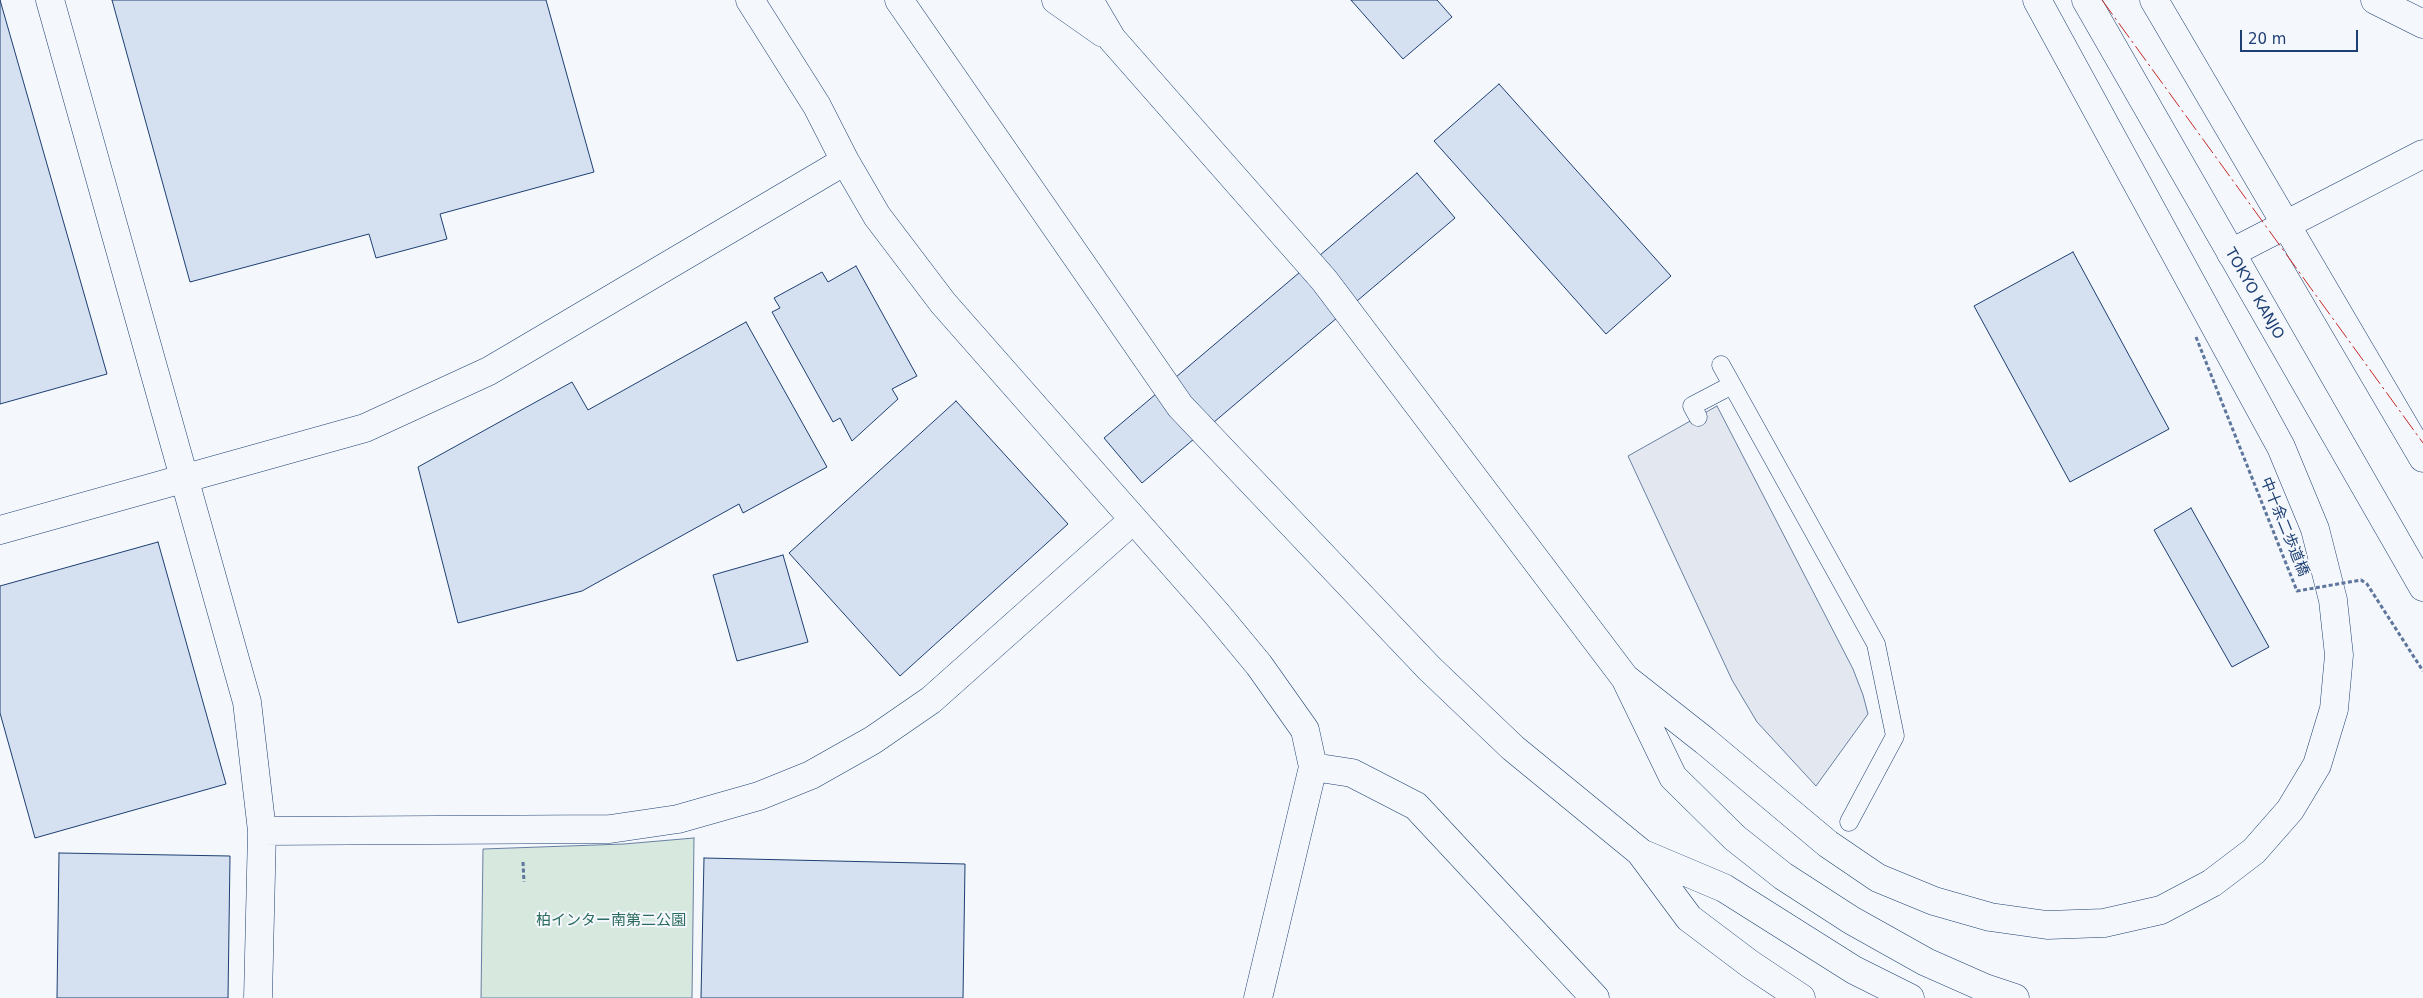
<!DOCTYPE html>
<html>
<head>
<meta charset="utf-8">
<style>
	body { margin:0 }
	#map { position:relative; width:2423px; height:998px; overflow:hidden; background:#f4f7fb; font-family:"DejaVu Sans",sans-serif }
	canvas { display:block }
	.scale { position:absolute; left:2240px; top:30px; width:118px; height:22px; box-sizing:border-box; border:2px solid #1d3f73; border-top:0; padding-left:6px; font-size:15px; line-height:18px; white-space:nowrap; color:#1d3f73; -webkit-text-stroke:4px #f4f7fb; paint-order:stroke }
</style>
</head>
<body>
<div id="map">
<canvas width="2423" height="998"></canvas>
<div class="scale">20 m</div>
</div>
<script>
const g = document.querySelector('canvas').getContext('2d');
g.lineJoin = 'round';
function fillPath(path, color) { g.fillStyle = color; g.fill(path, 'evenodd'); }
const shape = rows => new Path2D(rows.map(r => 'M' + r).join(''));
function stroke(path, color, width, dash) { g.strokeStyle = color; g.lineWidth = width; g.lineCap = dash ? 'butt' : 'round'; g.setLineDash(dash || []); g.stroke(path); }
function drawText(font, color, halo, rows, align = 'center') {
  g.font = font + ' "DejaVu Sans","Noto Sans JP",sans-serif'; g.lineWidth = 4; g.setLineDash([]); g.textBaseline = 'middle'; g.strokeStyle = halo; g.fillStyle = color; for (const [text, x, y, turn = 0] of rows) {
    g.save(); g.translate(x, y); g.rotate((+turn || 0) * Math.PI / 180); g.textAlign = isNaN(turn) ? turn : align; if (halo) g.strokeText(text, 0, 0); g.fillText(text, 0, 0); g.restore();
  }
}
const green = shape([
	[694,838,692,998,481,998,483,849,624,844,694,838]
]);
fillPath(green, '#d7e8df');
stroke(green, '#687fa3', 1);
const parking = shape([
	[1717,406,1853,669,1863,695,1868,714,1816,786,1757,722,1732,680,1628,456,1717,406]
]);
fillPath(parking, '#e3e8f0');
stroke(parking, '#687fa3', 1);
const building = shape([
	[0,0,107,374,0,404,0,0],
	[112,0,546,0,594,172,440,214,447,239,376,258,369,234,190,282,112,0],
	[1351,0,1437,0,1452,17,1403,59,1351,0],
	[1499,84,1671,276,1606,334,1434,141,1499,84],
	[1417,173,1455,218,1142,483,1104,438,1417,173],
	[2073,252,2169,429,2070,482,1974,306,2073,252],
	[856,266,917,376,892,389,898,399,852,441,840,418,833,422,772,312,780,308,774,298,822,272,828,282,856,266],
	[746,322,827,467,743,513,739,504,582,591,458,623,418,467,572,382,588,410,746,322],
	[956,401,1068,524,900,676,789,553,956,401],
	[2191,508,2269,647,2232,667,2154,530,2191,508],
	[158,542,226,784,35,838,0,713,0,586,158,542],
	[783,555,808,642,737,661,713,575,783,555],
	[59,853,230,856,228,998,57,998,59,853],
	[704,858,965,864,963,998,701,998,704,858]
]);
fillPath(building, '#d5e0f0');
stroke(building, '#1d3f73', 1);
const service = shape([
	[1721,365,1876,644,1895,736,1849,822],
	[1698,417,1692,406,1732,385]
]);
const minor = shape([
	[50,0,247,702,262,831,258,998],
	[2231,253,2423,154],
	[262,831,610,829,678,819,759,796,811,775,873,740,931,700,1133,520]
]);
const tertiary = shape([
	[750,0,817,106,845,161,877,216,943,303,1216,613,1259,665,1305,730,1313,767,1258,998],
	[0,530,365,428,489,371,845,161],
	[1313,767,1352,773,1416,806,1595,998]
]);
const trunk = shape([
	[2086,0,2423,587],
	[2154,0,2423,458]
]);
const motorway = shape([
	[899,0,1180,406,1429,668,1513,748,1640,852,1689,918,1750,964,1801,998],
	[1056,0,1103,33],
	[1089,0,1112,39,1324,280,1625,678,1673,777,1735,838,1783,876,1851,920,1926,962,1985,988,2015,998],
	[2375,0,2423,24],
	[1625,678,1705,741,1828,844,1878,878,1934,901,1990,917,2047,925,2104,923,2161,910,2212,883,2254,851,2290,810,2317,765,2334,709,2339,655,2333,600,2315,529,2281,447,2037,0],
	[1641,853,1724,888,1854,970,1910,998]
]);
stroke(service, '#1d3f73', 19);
stroke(minor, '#1d3f73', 29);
stroke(tertiary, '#1d3f73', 29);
stroke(trunk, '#1d3f73', 29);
stroke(motorway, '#1d3f73', 29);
stroke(shape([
	[523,862,524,882]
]), '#5e769c', 3, [4, 2.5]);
stroke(service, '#f4f7fb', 18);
stroke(minor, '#f4f7fb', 28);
stroke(tertiary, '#f4f7fb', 28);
stroke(trunk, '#f4f7fb', 28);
stroke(motorway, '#f4f7fb', 28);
stroke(shape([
	[2196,337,2297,591,2361,580,2367,584,2423,671]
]), '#5e769c', 3, [4, 2.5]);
stroke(shape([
	[2102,0,2423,443]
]), '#c62828', 1, [18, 4, 2.5, 4]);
drawText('15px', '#1d3f73', '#f4f7fb', [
	["TOKYO KANJO",2254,294,60],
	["中十余二歩道橋",2284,527,68]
]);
drawText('15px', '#2c6c60', '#f4f7fb', [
	["柏インター南第二公園",611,921]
]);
</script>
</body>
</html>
